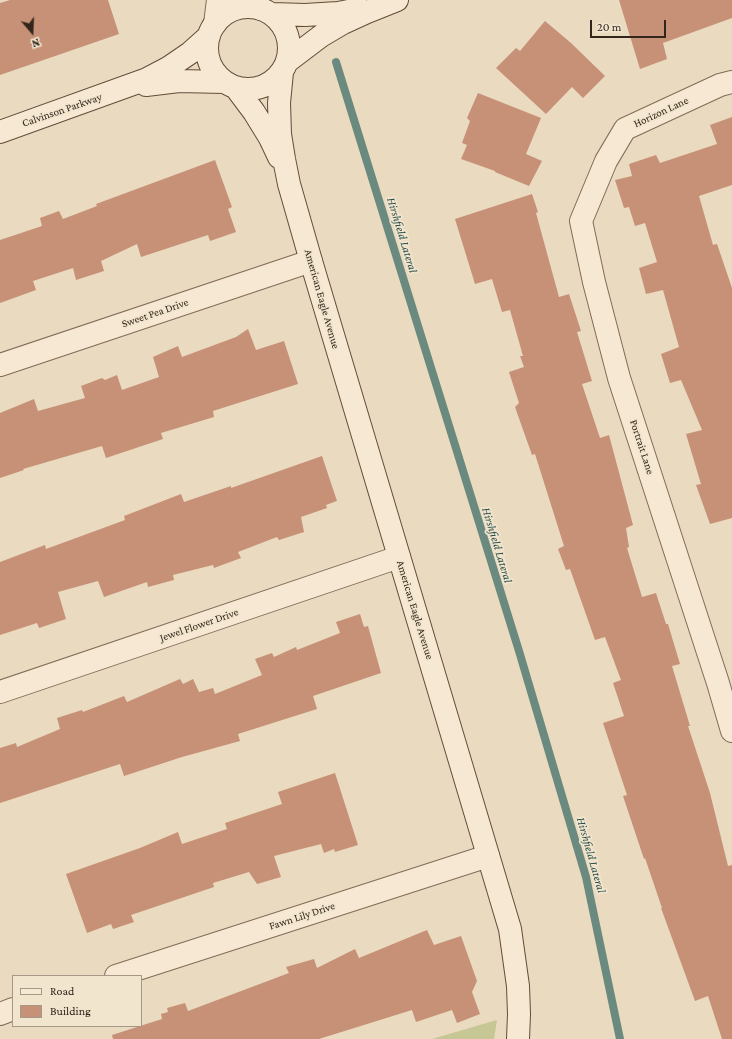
<!DOCTYPE html>
<html>
<head>
<meta charset="utf-8">
<style>
	body { margin:0 }
	#map { position:relative; width:732px; height:1039px; overflow:hidden; background:#eadabf; font-family:"Crimson Pro",serif }
	canvas { display:block }
	.legend { position:absolute; left:12px; top:975px; width:130px; height:52px; box-sizing:border-box; background:#f2e5ce; border:1px solid #a59887; margin:0; padding:5px 7px; list-style:none; font-size:12px; color:#32251c }
	.legend li { display:flex; align-items:center; gap:8px; height:20px }
	.legend b { width:20px; border:1px solid #a59887 }
	.north { position:absolute; left:12px; top:12px; width:40px; height:40px; -webkit-text-stroke:3px #f2e5ce; paint-order:stroke; rotate:161deg; font-size:11px; font-weight:700; line-height:16px; text-align:center; color:#32251c }
	.north::after { content:''; display:block; margin:auto; width:14px; height:18px; background:#32251c; clip-path:polygon(50% 0,100% 100%,50% 72%,0 100%) }
	.scale { position:absolute; left:590px; top:20px; width:76px; height:18px; box-sizing:border-box; border:2px solid #32251c; border-top:0; padding-left:5px; font-size:12px; line-height:14px; white-space:nowrap; color:#32251c; -webkit-text-stroke:3px #f2e5ce; paint-order:stroke }
</style>
</head>
<body>
<div id="map">
<canvas width="732" height="1039"></canvas>
<ul class="legend">
<li><b style="height:5px;background:#f6e8d2"></b>Road</li>
<li><b style="height:11px;background:#c69177"></b>Building</li>
</ul>
<div class="north">N</div>
<div class="scale">20 m</div>
</div>
<script>
const g = document.querySelector('canvas').getContext('2d');
g.lineJoin = 'round';
function fillPath(path, color) { g.fillStyle = color; g.fill(path, 'evenodd'); }
const shape = rows => new Path2D(rows.map(r => 'M' + r).join(''));
function stroke(path, color, width, dash) { g.strokeStyle = color; g.lineWidth = width; g.lineCap = dash ? 'butt' : 'round'; g.setLineDash(dash || []); g.stroke(path); }
function drawText(font, color, halo, rows, align = 'center') {
  g.font = font + ' "Crimson Pro",serif'; g.lineWidth = 3.5; g.setLineDash([]); g.textBaseline = 'middle'; g.strokeStyle = halo; g.fillStyle = color; for (const [text, x, y, turn = 0] of rows) {
    g.save(); g.translate(x, y); g.rotate((+turn || 0) * Math.PI / 180); g.textAlign = isNaN(turn) ? turn : align; if (halo) g.strokeText(text, 0, 0); g.fillText(text, 0, 0); g.restore();
  }
}
fillPath(shape([
	[497,1020,494,1039,432,1039]
]), '#c6c794');
stroke(shape([
	[336,62,519,651,586,877,620,1039]
]), '#6a897f', 8);
fillPath(shape([
	[10,0,108,0,119,34,0,75,0,3],
	[619,0,732,0,732,18,663,43,667,59,640,69],
	[545,21,571,43,605,76,583,98,572,87,546,114,496,68,516,48,520,51],
	[478,93,541,118,526,154,542,161,529,186,495,172,495,171,461,159,467,145,462,143,470,121,467,118],
	[732,117,732,185,699,196,713,245,717,244,732,288,732,518,710,524,696,485,701,484,686,434,702,430,681,380,670,383,661,354,679,347,663,290,646,294,639,268,657,262,645,223,635,226,629,207,624,208,615,180,632,176,629,164,656,155,660,163,717,144,710,125],
	[215,160,232,207,228,209,236,232,210,241,208,235,141,257,137,244,101,261,104,271,76,280,73,268,33,281,36,290,0,303,0,240,42,226,40,218,59,211,63,219,97,206,96,204],
	[532,194,538,212,536,213,559,297,569,294,581,331,577,332,592,381,582,384,600,438,609,435,633,525,626,528,629,547,627,548,642,597,656,593,666,624,668,624,680,664,672,666,690,726,688,726,710,793,728,866,732,865,732,1039,722,1039,708,996,695,1001,661,908,662,908,645,858,644,859,623,796,627,795,603,723,624,716,613,683,621,680,605,637,595,640,570,569,566,570,558,549,564,546,535,454,532,455,515,407,519,403,509,372,524,367,520,356,523,356,510,310,502,312,492,279,475,284,455,219],
	[248,329,256,350,284,341,298,384,213,411,214,417,161,433,163,439,106,458,102,446,23,469,24,470,0,478,0,413,34,399,38,411,85,398,81,386,102,378,105,380,117,375,122,390,159,377,153,357,178,346,182,357,236,337],
	[322,456,337,501,326,505,327,508,301,517,304,532,279,540,277,537,238,552,241,558,214,568,213,565,173,575,174,580,148,587,147,582,104,597,98,581,58,592,66,619,39,628,37,623,0,635,0,562,45,545,46,549,125,520,124,516,181,494,184,502,231,486,231,488],
	[360,614,364,627,368,626,381,673,313,696,317,709,238,734,240,741,182,757,124,776,120,764,0,803,0,748,16,743,17,747,60,729,57,718,82,710,83,712,124,696,127,702,180,679,183,684,193,679,199,692,213,688,215,694,262,675,255,659,272,653,274,657,296,647,297,650,340,633,336,622],
	[335,773,358,845,335,852,334,849,324,853,321,844,274,856,281,877,257,884,249,872,213,883,214,887,131,915,134,922,113,929,111,924,87,933,66,874,140,848,178,832,182,844,227,829,225,823,282,804,278,792],
	[427,930,434,945,461,936,477,981,472,992,480,1014,457,1023,452,1010,416,1022,412,1010,319,1039,113,1039,112,1035,162,1019,161,1014,168,1012,167,1008,185,1003,188,1011,289,973,286,967,314,959,317,968,355,949,359,958]
]), '#c69177');
const street = shape([
	[254,0,261,9],
	[215,24,218,0],
	[732,82,720,85,625,129,606,161,581,221,594,282,619,378,718,683,732,731],
	[0,365,311,261],
	[0,692,399,557],
	[116,976,488,856],
	[0,1014,13,1009]
]);
const secondary = shape([
	'207 48a41 41 0 1 1 82 0a41 41 0 1 1-82 0Z',
	[273,14,305,15,338,13,359,9],
	[288,61,321,36,343,23,367,12,397,0],
	[282,72,279,103,280,134,284,159,289,184,311,261,510,929,518,986,519,1014,518,1039],
	[146,85,179,81,224,82],
	[236,88,254,112,270,138,279,157],
	[0,132,147,79,168,68,190,53,209,36]
]);
stroke(street, '#826b59', 24);
stroke(secondary, '#634c3c', 24);
stroke(street, '#f6e8d2', 22);
stroke(secondary, '#f6e8d2', 22);
drawText('11px', '#32251c', '#f2e5ce', [
	["Calvinson Parkway",62,110,-19],
	["Horizon Lane",661,112,-25],
	["American Eagle Avenue",322,299,74],
	["Sweet Pea Drive",155,313,-19],
	["Portrait Lane",642,447,72],
	["American Eagle Avenue",415,610,73],
	["Jewel Flower Drive",199,625,-19],
	["Fawn Lily Drive",302,916,-18]
]);
drawText('italic 12px', '#2c514c', '#f2e5ce', [
	["Hirshfield Lateral",402,235,73],
	["Hirshfield Lateral",497,545,73],
	["Hirshfield Lateral",591,855,74]
]);
</script>
</body>
</html>
